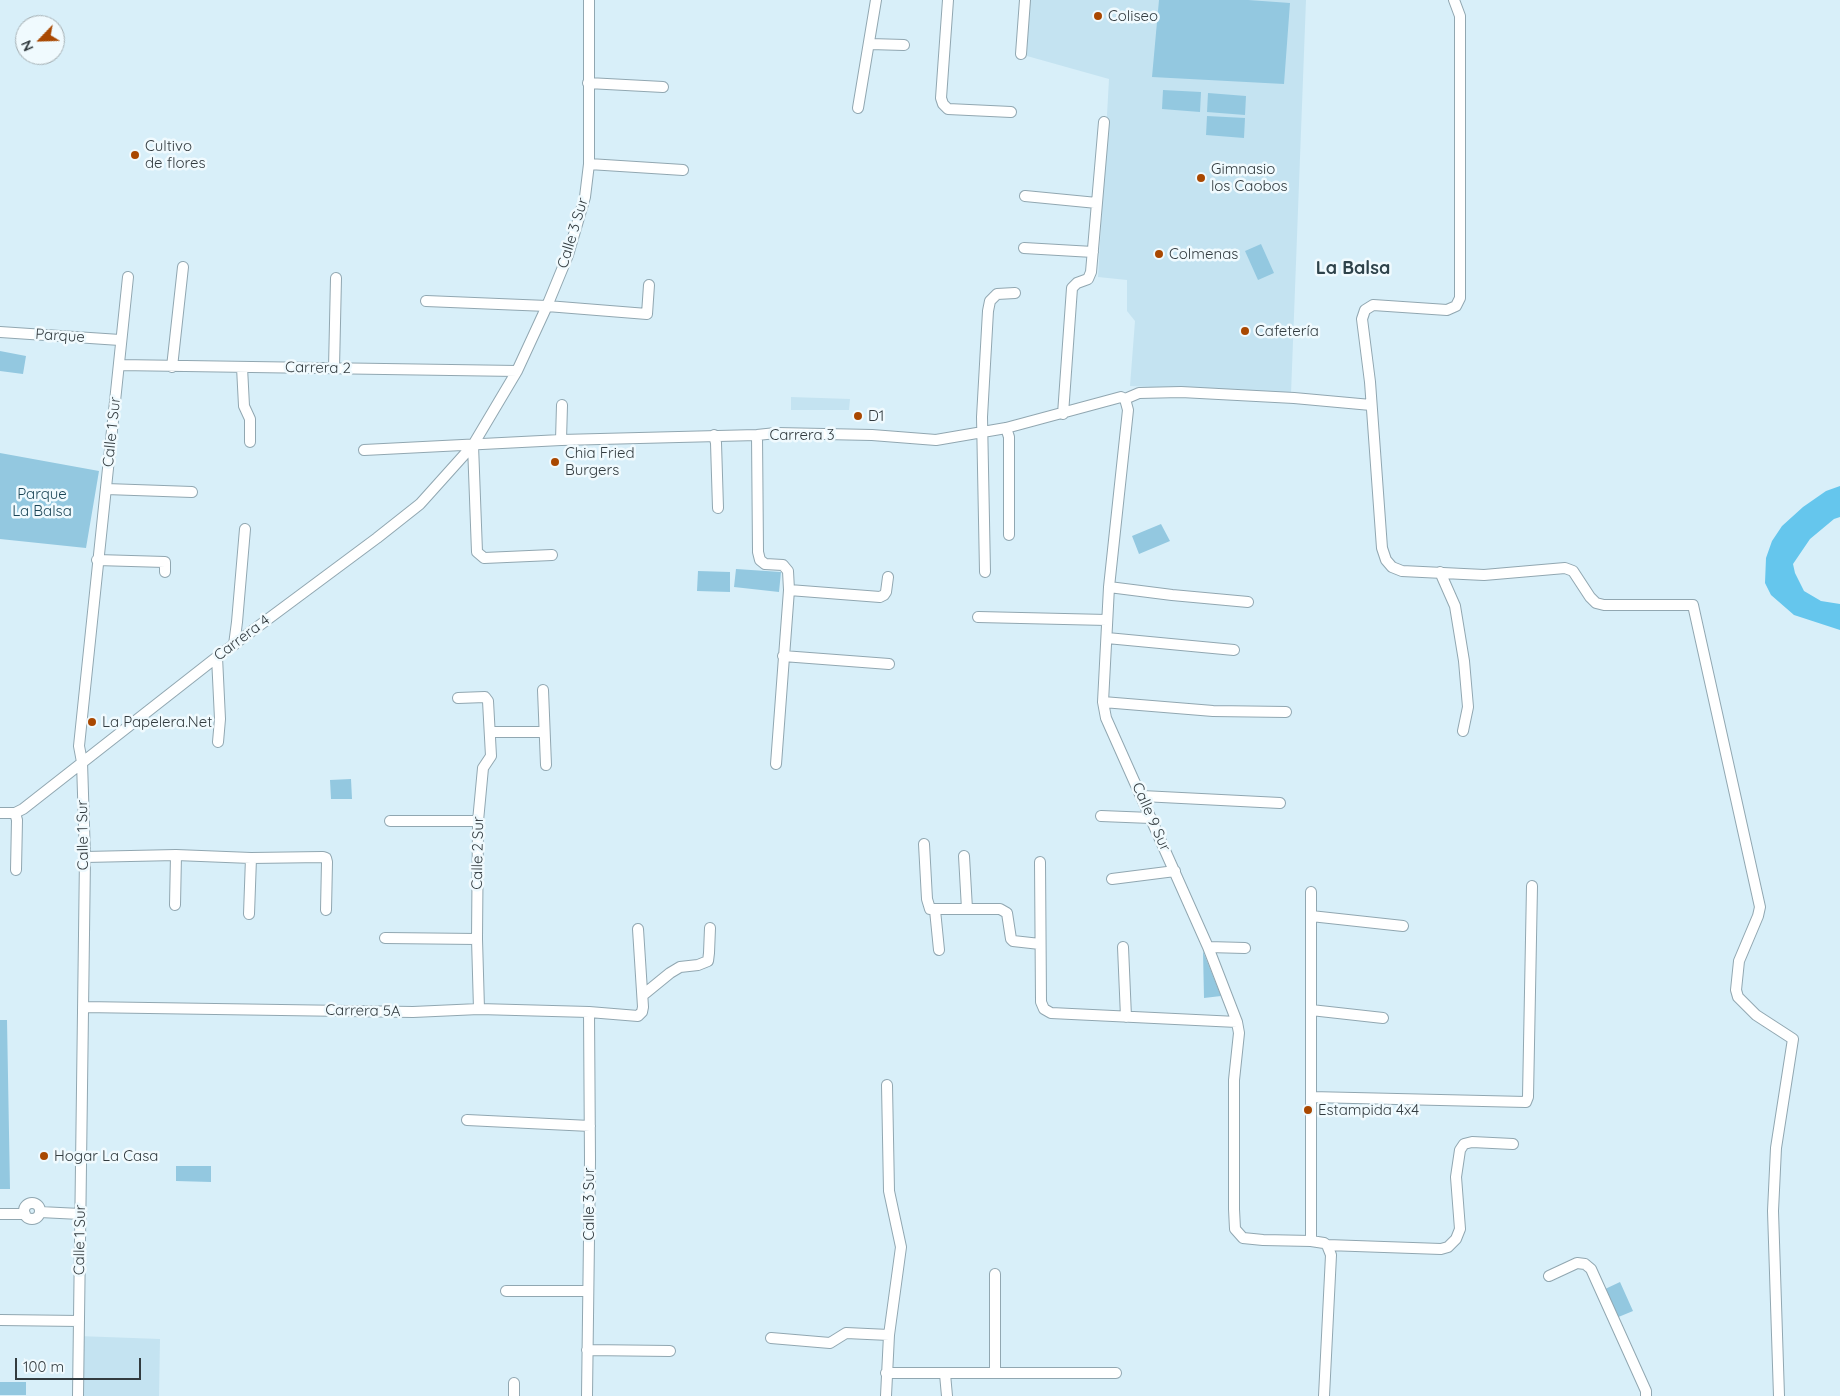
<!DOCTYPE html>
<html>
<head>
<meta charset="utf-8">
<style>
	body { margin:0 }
	#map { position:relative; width:1840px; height:1396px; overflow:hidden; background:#d8eff9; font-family:Quicksand,sans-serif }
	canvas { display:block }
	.north { position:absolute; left:15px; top:15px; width:50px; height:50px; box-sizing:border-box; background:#f0fafe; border:1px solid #a4aeb2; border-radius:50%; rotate:246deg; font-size:14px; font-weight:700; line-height:20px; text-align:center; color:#323b3f }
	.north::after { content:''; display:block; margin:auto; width:18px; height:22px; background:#a94801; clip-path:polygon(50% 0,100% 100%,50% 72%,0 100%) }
	.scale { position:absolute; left:15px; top:1358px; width:126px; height:22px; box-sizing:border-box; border:2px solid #323b3f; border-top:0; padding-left:6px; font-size:15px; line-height:18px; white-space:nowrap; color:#323b3f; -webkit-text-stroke:4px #f0fafe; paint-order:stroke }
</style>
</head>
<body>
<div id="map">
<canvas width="1840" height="1396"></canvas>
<div class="north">N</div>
<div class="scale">100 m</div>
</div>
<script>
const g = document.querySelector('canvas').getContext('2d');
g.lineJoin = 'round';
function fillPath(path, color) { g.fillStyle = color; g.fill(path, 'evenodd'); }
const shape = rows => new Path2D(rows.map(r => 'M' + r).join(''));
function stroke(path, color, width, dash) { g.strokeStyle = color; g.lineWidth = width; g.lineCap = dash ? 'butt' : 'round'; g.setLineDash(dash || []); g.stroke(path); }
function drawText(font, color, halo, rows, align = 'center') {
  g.font = font + ' Quicksand,sans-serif'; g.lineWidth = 5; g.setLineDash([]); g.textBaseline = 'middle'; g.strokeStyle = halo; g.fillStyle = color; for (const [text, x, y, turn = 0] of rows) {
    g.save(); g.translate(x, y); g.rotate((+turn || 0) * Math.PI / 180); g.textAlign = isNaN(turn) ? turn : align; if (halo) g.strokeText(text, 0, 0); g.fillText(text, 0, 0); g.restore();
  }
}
fillPath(shape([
	[1029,0,1306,0,1291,394,1130,386,1135,321,1127,311,1127,280,1098,277,1109,79,1027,56],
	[791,397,850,399,849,410,791,410],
	[78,1336,160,1339,159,1396,78,1396]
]), '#c4e3f1');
fillPath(shape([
	[1159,0,1248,0,1290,3,1284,84,1152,77],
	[1163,90,1201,92,1200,112,1162,109],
	[1208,93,1246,96,1245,115,1207,112],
	[1207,116,1245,118,1244,138,1206,135],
	[1261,244,1274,273,1258,280,1245,251],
	[0,351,26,356,23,374,0,371],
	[0,453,99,471,86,548,0,539],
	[1161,524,1170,541,1139,554,1132,536],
	[736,569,781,572,779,592,734,587],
	[698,571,730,572,730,592,697,591],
	[351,779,352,799,331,799,330,780],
	[1203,951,1221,996,1204,998],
	[0,1020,7,1020,10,1189,0,1189],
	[176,1166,211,1166,211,1182,176,1181],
	[1620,1282,1633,1311,1616,1318,1603,1290],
	[0,1382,26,1382,26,1395,0,1395]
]), '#93c8e0');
fillPath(shape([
	[1840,486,1840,517,1834,519,1810,539,1793,564,1795,573,1804,591,1821,601,1840,604,1840,630,1794,615,1771,595,1765,583,1766,558,1772,541,1782,526,1803,507,1826,491]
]), '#65c6ed');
const minor = shape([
	[948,0,941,98,943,104,948,109,1011,112],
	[1454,0,1460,16,1460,298,1456,306,1447,310,1373,305,1365,310,1362,319,1370,382,1382,548,1386,560,1392,567,1402,571,1484,575,1565,568,1573,571,1590,597,1596,603,1604,605,1693,605,1760,907,1758,916,1739,961,1736,990,1738,997,1756,1015,1793,1039,1776,1148,1773,1211,1779,1396],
	[870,44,904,45],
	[1021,54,1025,0],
	[588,83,663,87],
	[858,108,876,0],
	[589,164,683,170],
	[1025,196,1097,203],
	[1024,248,1093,252],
	[426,301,547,306,647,314,649,285],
	[0,332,120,340],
	[119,365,517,371],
	[172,367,183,267],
	[242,367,244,406,250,419,250,442],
	[334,368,336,278],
	[1125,399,1128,410,1109,587,1103,702,1106,718,1208,947,1237,1022,1239,1033,1234,1080,1234,1209,1235,1229,1243,1238,1263,1240,1311,1241,1324,1243,1327,1245,1441,1249,1448,1247,1456,1239,1460,1229,1456,1177,1460,1150,1464,1144,1472,1142,1513,1144],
	[1125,399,1139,393,1181,392,1294,398,1371,405],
	[1063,414,1072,288,1077,283,1088,279,1091,272,1104,122],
	[1006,428,1009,437,1009,535],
	[714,435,716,443,718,508],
	[757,435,758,552,760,560,765,564,783,565,788,571,789,590,776,764],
	[561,440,562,405],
	[473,445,477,552,484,558,552,555],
	[364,450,561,440,757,435,776,433,872,435,936,440,1006,428,1121,397,1125,399],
	[106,489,192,492],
	[97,560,165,562,165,572],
	[985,572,982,417,988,311,990,301,997,294,1015,293],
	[1440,572,1455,606,1464,661,1468,707,1463,731],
	[1109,587,1172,595,1248,602],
	[789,590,880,597,884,595,886,592,888,577],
	[978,617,1107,620],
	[1107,638,1234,650],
	[234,645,237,622,245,529],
	[783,656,889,664],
	[217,657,220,719,218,742],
	[543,690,546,765],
	[458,698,485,697,488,701,491,756,483,768,478,821,477,939,479,1009],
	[1103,702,1213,711,1286,712],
	[490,732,544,732],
	[1142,796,1280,803],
	[0,813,15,813,23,809,217,657,377,538,420,504,473,445,517,371,547,306,568,255,585,197,589,164,589,0],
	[15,813,17,820,16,870],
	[1101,816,1151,818],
	[390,821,478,821],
	[924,844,927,899,930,909,1000,909,1007,913,1011,939,1013,941,1040,944],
	[964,856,967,909],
	[85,857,176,855,251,858,323,857,326,858,327,862,326,910],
	[1040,862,1041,1002,1044,1009,1051,1013,1237,1022],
	[1112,879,1175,871],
	[175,905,176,855],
	[935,910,939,950],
	[249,914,251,858],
	[1311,916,1403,926],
	[385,938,477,939],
	[1123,947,1126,1017],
	[1208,947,1245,948],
	[643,995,670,973,680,967,698,965,708,961,709,953,710,928],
	[83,1007,413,1012,479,1009,589,1012,638,1016,642,1012,643,1007,638,929],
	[1311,1010,1383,1018],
	[1311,1097,1526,1102,1528,1097,1532,886],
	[467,1120,590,1126],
	'24 1211a8 8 0 1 1 16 0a8 8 0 1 1-16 0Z',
	[40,1212,80,1214],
	[0,1214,25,1214],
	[1311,1241,1311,892],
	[1549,1276,1577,1263,1585,1264,1591,1269,1646,1391,1646,1396],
	[506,1291,588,1291],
	[0,1320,79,1321],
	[771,1338,830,1343,846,1333,889,1335],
	[587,1350,670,1351],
	[886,1373,1116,1373],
	[995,1373,995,1274],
	[945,1374,947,1396],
	[514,1383,514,1396],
	[78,1396,85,857,82,762,79,746,128,277],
	[587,1396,590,1160,589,1012],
	[886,1396,889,1335,901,1247,889,1191,887,1085],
	[1324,1396,1331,1255,1327,1245]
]);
stroke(minor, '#91a7b1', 12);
stroke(minor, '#fff', 10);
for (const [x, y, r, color] of [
	[1098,16,5,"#a94801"],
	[135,155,5,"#a94801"],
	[1201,178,5,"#a94801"],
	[1159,254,5,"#a94801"],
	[1245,331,5,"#a94801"],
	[858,416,5,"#a94801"],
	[555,462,5,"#a94801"],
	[92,722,5,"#a94801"],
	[1308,1110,5,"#a94801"],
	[44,1156,5,"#a94801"]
]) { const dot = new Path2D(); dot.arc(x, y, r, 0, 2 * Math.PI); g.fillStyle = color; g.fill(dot); stroke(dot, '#f0fafe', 2); }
drawText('15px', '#323b3f', '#f0fafe', [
	["Coliseo",1108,16],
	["Cultivo",145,146],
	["de flores",145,163],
	["Gimnasio",1211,169],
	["los Caobos",1211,186],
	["Colmenas",1169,254],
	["Cafetería",1255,331],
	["D1",868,416],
	["Chia Fried",565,453],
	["Burgers",565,470],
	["La Papelera.Net",102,722],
	["Estampida 4x4",1318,1110],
	["Hogar La Casa",54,1156]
], 'left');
drawText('15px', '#323b3f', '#f0fafe', [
	["Calle 3 Sur",573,233,-73],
	["Parque",60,336,4],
	["Carrera 2",318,368,1],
	["Calle 1 Sur",112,432,-84],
	["Carrera 3",802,435],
	["Carrera 4",242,638,-37],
	["Calle 9 Sur",1151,817,66],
	["Calle 1 Sur",83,835,-91],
	["Calle 2 Sur",478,853,-89],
	["Carrera 5A",363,1011,1],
	["Calle 3 Sur",589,1204,-90],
	["Calle 1 Sur",80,1240,-89]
]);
drawText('15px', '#1c4657', '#f0fafe', [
	["Parque",42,494],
	["La Balsa",42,511]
]);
drawText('bold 18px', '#2e424a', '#f0fafe', [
	["La Balsa",1353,269]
]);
</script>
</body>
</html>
